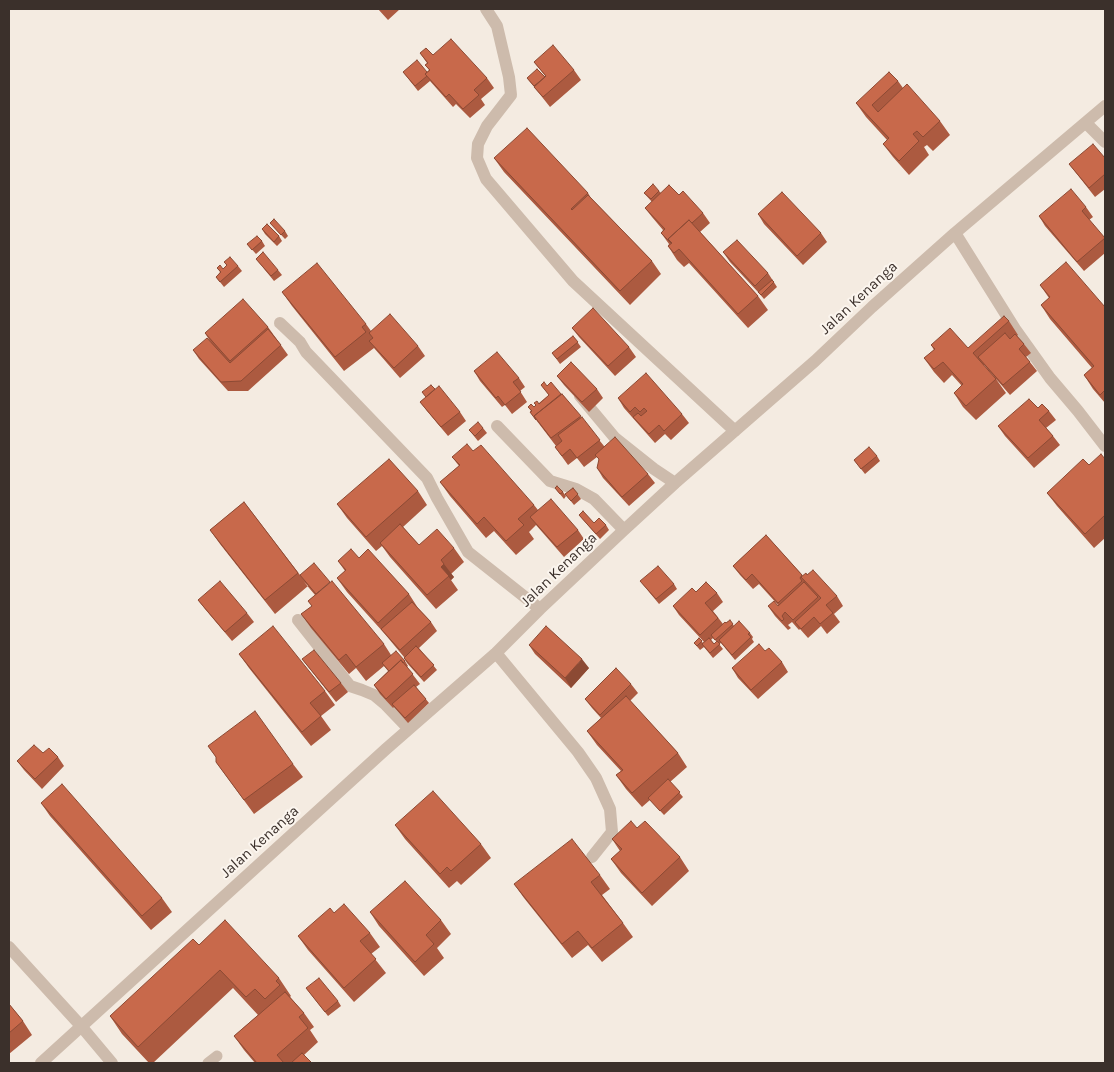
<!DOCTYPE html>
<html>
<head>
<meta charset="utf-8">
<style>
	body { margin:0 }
	#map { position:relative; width:1114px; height:1072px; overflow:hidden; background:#f4ebe1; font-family:Karla,sans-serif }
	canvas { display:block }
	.frame { position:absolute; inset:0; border:10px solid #3b302b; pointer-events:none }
</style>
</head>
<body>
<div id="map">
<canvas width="1114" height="1072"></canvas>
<div class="frame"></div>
</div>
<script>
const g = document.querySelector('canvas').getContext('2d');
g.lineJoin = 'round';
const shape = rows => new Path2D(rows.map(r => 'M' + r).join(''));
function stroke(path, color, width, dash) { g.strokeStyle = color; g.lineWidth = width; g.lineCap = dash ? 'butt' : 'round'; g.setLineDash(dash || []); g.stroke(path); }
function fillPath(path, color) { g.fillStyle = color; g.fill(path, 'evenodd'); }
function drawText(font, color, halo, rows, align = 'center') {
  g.font = font + ' Karla,sans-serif'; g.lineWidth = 4; g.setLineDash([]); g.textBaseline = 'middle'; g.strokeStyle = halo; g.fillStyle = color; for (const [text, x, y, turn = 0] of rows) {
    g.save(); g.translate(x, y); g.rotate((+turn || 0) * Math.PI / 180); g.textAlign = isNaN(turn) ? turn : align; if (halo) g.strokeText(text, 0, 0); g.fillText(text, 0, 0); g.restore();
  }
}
stroke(shape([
	[208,1063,217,1056]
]), '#cdbbac', 11);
stroke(shape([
	[486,9,497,26,509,77,511,95,487,126,478,144,477,158,486,179,573,281,735,431],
	[1086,123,1105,142],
	[955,233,1015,329,1050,378,1078,411,1105,446],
	[280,323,300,342,306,352,427,478,437,498,468,552,540,609],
	[580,396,615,438,654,469,675,483],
	[497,426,550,481,576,489,594,499,624,530],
	[298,620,350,686,362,690,374,695,386,705,409,729],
	[496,653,578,752,596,778,610,809,612,832,592,857],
	[9,947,81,1026,112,1063],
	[41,1063,386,749,496,653,540,609,624,530,675,483,815,361,872,307,955,233,1105,106]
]), '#cdbbac', 12);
fillPath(shape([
	[378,9,400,9,388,20],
	[420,53,433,55,487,78,494,88,481,99,485,105,470,118,456,104,453,107,430,81,418,91,403,72,427,72,429,70,425,65,427,63],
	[534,62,574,70,581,80,550,107,527,78,545,77,546,77],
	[898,81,903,88,940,121,950,135,933,151,927,145,924,147,929,155,909,175,893,157,883,144,887,140,866,117,856,103],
	[494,158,588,193,591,198,652,261,661,274,630,305,504,172],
	[1105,158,1105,189,1095,197,1069,164],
	[659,191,661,193,679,195,703,213,710,223,700,232,758,296,768,310,748,328,689,263,684,267,677,260,668,246,669,244,661,233,663,230,652,217,645,208,652,202,644,193],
	[1086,207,1093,217,1089,220,1105,239,1105,253,1084,271,1045,226,1039,216],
	[758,214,821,233,827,242,803,265,764,224],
	[270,223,285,231,288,236,285,239],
	[262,229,279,236,282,241,277,246,265,234],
	[262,241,265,246,256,254,247,244],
	[723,252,768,273,777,287,764,299,758,292,730,262],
	[256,259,278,270,282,275,274,281],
	[224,262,238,266,242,271,224,287,216,277,220,272,217,268,223,269,227,266],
	[1040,285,1105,307,1105,403,1093,389,1084,375,1092,368,1050,319,1041,305,1049,298],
	[282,292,366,324,371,331,418,346,425,356,400,378,374,348,344,371,292,306],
	[1009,321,1018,335,1017,336,1024,344,1031,353,1026,357,1037,371,1010,395,984,365,984,366,996,379,1006,393,976,420,963,407,954,393,962,386,952,375,944,383,934,372,924,358,934,350,931,345,968,348],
	[268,327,288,355,248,391,228,391,199,359,193,350,211,343,205,333],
	[572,328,629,347,636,357,615,376,579,337],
	[573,336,581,347,560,364,552,353],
	[474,371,519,378,525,387,520,391,527,402,512,414,505,405,502,407,480,381],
	[557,376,597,389,603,398,589,412,564,385],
	[541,385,547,386,561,394,562,394,604,446,648,474,655,483,629,506,603,478,597,468,599,460,597,457,584,467,577,458,568,465,555,447,556,446,530,412,531,411,528,407,534,407,549,395],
	[435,390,460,412,466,421,448,436,427,411,420,402,426,397,422,392],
	[618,398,682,414,689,423,671,440,665,434,655,443,624,408],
	[1038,408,1049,411,1056,420,1046,428,1053,436,1060,445,1034,468,1005,436,998,426],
	[483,428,487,433,478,441,469,430],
	[473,451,534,505,538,510,578,530,584,539,564,557,536,525,529,532,534,539,516,555,494,531,486,538,450,496,440,482,459,466,452,457],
	[877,456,880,461,865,474,854,460],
	[1105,459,1105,538,1094,548,1057,506,1047,493,1089,465],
	[555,488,563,492,566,496,564,499],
	[573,488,581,499,574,505,565,494],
	[418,491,427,505,403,527,419,545,454,548,464,562,451,574,454,577,451,580,458,590,436,609,390,557,382,546,376,551,347,518,337,504],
	[244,502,300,575,384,644,391,655,405,661,408,666,407,667,420,684,416,687,429,703,408,723,394,707,393,708,380,694,374,685,388,671,384,666,366,681,356,668,349,674,311,628,301,614,312,606,308,601,315,595,304,582,308,586,275,614,220,544,210,530],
	[579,515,594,523,606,525,609,530,600,539],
	[766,535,803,576,807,575,837,596,843,606,834,614,840,622,827,634,821,626,808,638,800,629,799,630,792,622,788,625,791,628,788,630,775,616,768,606,779,606,759,584,753,589,740,575,733,566],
	[359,558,409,594,418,608,431,622,437,631,419,648,437,670,424,682,407,663,404,658,404,657,384,633,347,592,337,578,345,571,338,561],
	[640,581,674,584,677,589,659,604],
	[696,592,717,593,723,602,713,611,723,624,726,623,730,620,734,626,750,633,753,637,752,639,754,642,735,660,721,643,719,644,723,649,713,658,704,647,700,650,694,643,699,638,703,643,704,642,679,615,673,606],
	[713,638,717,642,714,644,711,640],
	[198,600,247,613,254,622,232,641,205,609],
	[529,645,589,668,571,688,535,654],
	[765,651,782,662,788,672,758,699,738,678,732,668],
	[239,654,325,691,335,705,321,716,331,730,311,746,249,668],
	[302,659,341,683,348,692,336,702],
	[631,684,638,693,630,701,678,753,687,767,670,782,683,797,664,815,650,800,642,807,626,789,616,775,621,771,597,745,587,731,601,718,592,708,585,699],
	[208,746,293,764,303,777,254,814,216,762,216,757],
	[58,757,64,766,42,789,24,770,17,761],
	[41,803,162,898,172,912,151,930,50,816],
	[395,825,481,844,491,858,461,885,457,881,449,888,405,839],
	[637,828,680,857,689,871,652,906,621,873,611,859,620,851,612,839],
	[600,875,610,889,602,895,623,923,633,937,602,962,588,945,572,958,524,898,514,884],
	[370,912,441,920,451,934,437,948,444,958,424,976,379,926],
	[370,933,380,947,371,954,386,973,354,1002,308,950,298,936],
	[199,945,279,978,291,996,290,997,304,1013,314,1027,310,1030,318,1042,304,1055,312,1063,255,1063,244,1050,234,1036,258,1015,233,988,153,1063,149,1063,122,1034,110,1016],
	[306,988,338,1001,341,1006,328,1016],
	[9,1004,23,1021,32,1035,9,1054]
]), '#ac5a40');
fillPath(shape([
	[444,564,454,577,451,580,441,567],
	[582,659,589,668,571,688,565,678]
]), '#8c4a34');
const building = shape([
	[451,39,487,78,474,90,479,95,463,109,449,94,446,97,425,74,430,70,425,65,428,63,420,53,426,48,433,55,451,39],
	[553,45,574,70,543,97,534,87,546,76,534,62,553,45],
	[417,60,427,72,425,74,427,76,415,86,403,72,417,60],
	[537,69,545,77,534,86,527,78,537,69],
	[889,72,898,81,872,105,878,112,907,84,940,121,923,137,917,131,913,134,919,141,899,161,883,144,889,138,856,103,889,72],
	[527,128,588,193,571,209,572,210,588,195,652,261,620,291,494,158,527,128],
	[1093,144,1105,158,1105,174,1089,188,1069,164,1093,144],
	[653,184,659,191,651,199,644,193,653,184],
	[669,185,679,195,683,191,703,213,692,223,689,220,668,239,671,243,661,233,665,229,645,208,669,185],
	[1071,189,1086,207,1082,211,1105,238,1077,262,1039,216,1071,189],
	[782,192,821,233,797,256,758,214,782,192],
	[274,219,285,231,281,235,270,223,274,219],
	[689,220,758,296,738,314,679,249,674,253,668,246,672,243,668,239,689,220],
	[267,224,279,236,274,242,262,229,267,224],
	[257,236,262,241,252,250,247,244,257,236],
	[737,240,768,273,755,286,723,252,737,240],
	[263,252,278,270,271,276,256,259,263,252],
	[230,257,238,266,220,282,216,277,221,272,217,268,220,265,223,269,227,265,224,262,230,257],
	[1066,262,1105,307,1105,390,1100,395,1084,375,1094,366,1041,305,1050,297,1040,285,1066,262],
	[317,263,366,324,362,327,366,332,335,357,282,292,317,263],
	[772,280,774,282,761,295,758,292,772,280],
	[243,299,268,327,230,361,205,333,243,299],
	[593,308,629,347,608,366,572,328,593,308],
	[390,314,418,346,394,368,369,341,373,338,369,333,390,314],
	[1004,316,1009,321,973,353,996,379,966,406,954,393,963,384,943,362,934,369,924,358,935,349,931,345,950,328,968,348,1004,316],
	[268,329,281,345,241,381,221,382,193,350,207,338,230,363,268,329],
	[1005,333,1010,339,1015,334,1024,344,1019,349,1030,362,1003,385,978,357,1005,333],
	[573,336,578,342,557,359,552,353,573,336],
	[497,352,519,378,513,382,521,392,505,405,498,396,496,398,474,371,497,352],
	[571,362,597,389,582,402,557,376,571,362],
	[646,373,682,414,664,431,659,425,649,434,633,417,638,413,641,416,647,411,644,408,640,412,635,407,630,412,618,398,646,373],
	[544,382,547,386,551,382,561,394,534,416,536,420,530,412,532,411,528,407,531,404,534,407,536,405,534,403,537,401,539,404,549,395,541,385,544,382],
	[431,385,435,389,426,397,422,392,431,385],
	[439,386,460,412,441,427,420,402,439,386],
	[562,394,581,416,551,438,534,416,562,394],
	[1029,399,1038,408,1042,404,1049,411,1039,420,1053,436,1028,458,998,426,1029,399],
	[582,417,600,440,577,458,570,449,562,456,555,447,562,441,558,435,582,417],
	[478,422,483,428,475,436,469,430,478,422],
	[615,437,648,474,622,497,597,468,599,459,595,455,615,437],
	[467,444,473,451,481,445,534,505,518,519,524,525,506,541,484,517,477,524,440,482,460,465,452,457,467,444],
	[869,447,877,456,861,469,854,460,869,447],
	[1101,454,1105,459,1105,515,1085,534,1047,493,1083,459,1089,465,1101,454],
	[389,459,418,491,366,537,337,504,389,459],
	[557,486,563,492,560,494,555,488,557,486],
	[573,488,578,494,571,501,565,494,573,488],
	[551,499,578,530,557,547,530,517,551,499],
	[244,502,298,573,265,600,210,530,244,502],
	[583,511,594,523,599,518,606,525,596,534,579,515,583,511],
	[400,524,419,545,437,529,454,548,441,560,444,564,441,567,449,576,427,595,380,543,400,524],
	[766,535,802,575,800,578,802,581,778,603,752,574,746,580,733,566,766,535],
	[351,549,359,558,368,549,409,594,378,623,337,578,346,570,338,561,351,549],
	[314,563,330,582,316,594,300,575,314,563],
	[658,566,674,584,656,599,640,581,658,566],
	[813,570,837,596,826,605,833,613,820,624,814,617,801,629,795,622,821,598,801,577,806,573,807,575,813,570],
	[220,581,247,613,225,632,198,600,220,581],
	[332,581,384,644,356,667,346,654,339,660,301,614,312,606,308,601,332,581],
	[706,582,717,593,705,603,718,618,700,635,673,606,692,588,696,592,706,582],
	[804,582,818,597,793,620,785,612,782,616,784,619,782,621,768,606,774,601,778,606,804,582],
	[412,602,431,622,400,650,381,629,412,602],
	[730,620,733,624,715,640,711,635,725,622,726,623,730,620],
	[739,621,750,633,748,634,751,637,732,655,719,640,739,621],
	[273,626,325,691,310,703,321,716,302,732,239,654,273,626],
	[546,626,582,659,565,678,529,645,546,626],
	[699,638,702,641,697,646,694,643,699,638],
	[709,638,714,644,717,641,720,644,710,653,702,644,709,638],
	[759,644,765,651,769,648,782,662,751,690,732,668,759,644],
	[416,646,434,665,421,677,404,658,416,646],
	[314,650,341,683,329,692,302,659,314,650],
	[396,651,405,661,403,663,401,660,389,671,382,663,396,651],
	[401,660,413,674,386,699,374,685,401,660],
	[616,668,631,684,600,715,585,699,616,668],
	[414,685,426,699,405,718,392,704,414,685],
	[626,696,678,753,632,793,616,775,623,770,587,731,626,696],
	[255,711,293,764,244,800,216,762,216,757,208,746,255,711],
	[34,745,43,753,49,748,58,757,35,779,17,761,34,745],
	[668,779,680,792,660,811,648,798,668,779],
	[62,784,162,898,142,916,41,803,62,784],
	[433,791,481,844,451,871,447,867,440,874,395,825,433,791],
	[631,821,637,828,645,821,680,857,642,893,611,859,622,849,612,839,631,821],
	[572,839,600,875,591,882,623,923,592,948,578,931,562,944,514,884,572,839],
	[405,881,441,920,426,935,434,944,415,962,370,912,405,881],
	[344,904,370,933,360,941,376,959,344,988,298,936,330,908,334,913,344,904],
	[225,920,279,978,276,981,280,985,265,999,255,989,246,997,220,970,138,1047,110,1016,193,939,199,945,225,920],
	[319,978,338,1001,325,1012,306,988,319,978],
	[285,992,304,1013,299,1017,308,1028,277,1055,284,1063,257,1063,234,1036,285,992],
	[9,1004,23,1021,9,1033,9,1004],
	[302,1053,312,1063,291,1063,302,1053]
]);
fillPath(building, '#c8694b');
stroke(building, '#8c4a34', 1);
drawText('15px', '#3b302b', '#fbf5ee', [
	["Jalan Kenanga",859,298,-43],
	["Jalan Kenanga",559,570,-44],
	["Jalan Kenanga",260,842,-42]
]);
</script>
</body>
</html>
